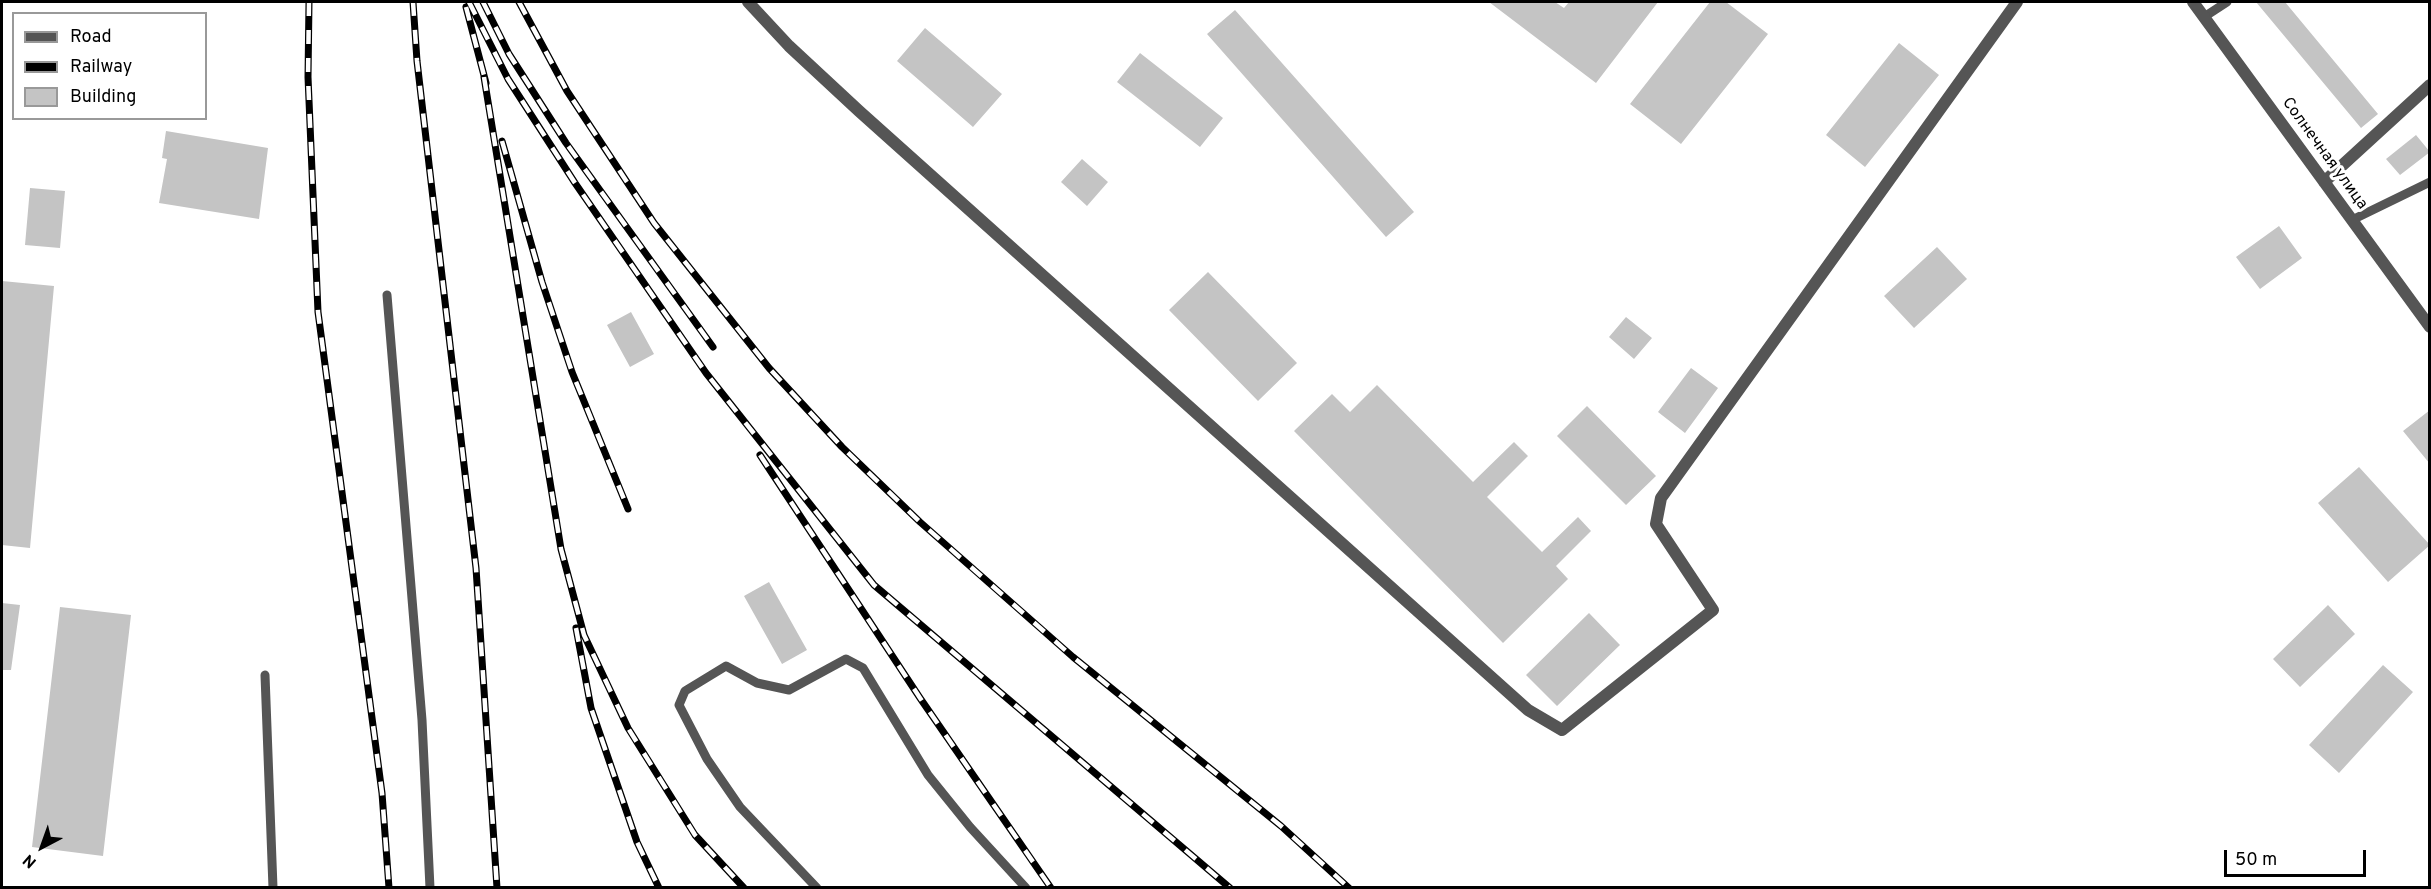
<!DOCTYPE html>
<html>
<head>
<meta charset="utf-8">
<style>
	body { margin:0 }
	#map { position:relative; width:2431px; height:889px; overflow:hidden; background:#fff; font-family:Overpass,sans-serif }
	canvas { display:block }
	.frame { position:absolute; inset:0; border:3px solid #000; pointer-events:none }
	.legend { position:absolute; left:12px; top:12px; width:195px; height:108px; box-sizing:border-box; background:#fff; border:2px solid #999; margin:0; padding:8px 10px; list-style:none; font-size:18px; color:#000 }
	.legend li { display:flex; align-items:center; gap:12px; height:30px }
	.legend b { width:30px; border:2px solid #999 }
	.north { position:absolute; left:12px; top:817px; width:60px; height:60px; -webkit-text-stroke:4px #fff; paint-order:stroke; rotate:221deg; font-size:16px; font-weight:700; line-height:24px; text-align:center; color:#000 }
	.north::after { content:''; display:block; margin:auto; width:21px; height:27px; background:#000; clip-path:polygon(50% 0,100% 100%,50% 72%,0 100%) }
	.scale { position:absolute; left:2224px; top:850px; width:142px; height:27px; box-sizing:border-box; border:3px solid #000; border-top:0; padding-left:8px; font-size:18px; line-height:21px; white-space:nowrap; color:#000; -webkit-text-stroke:4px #fff; paint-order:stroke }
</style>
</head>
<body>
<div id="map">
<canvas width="2431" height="889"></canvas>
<div class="frame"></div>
<ul class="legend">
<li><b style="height:8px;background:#555"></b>Road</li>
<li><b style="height:8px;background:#000"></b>Railway</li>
<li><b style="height:16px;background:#c4c4c4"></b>Building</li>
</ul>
<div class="north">N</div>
<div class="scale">50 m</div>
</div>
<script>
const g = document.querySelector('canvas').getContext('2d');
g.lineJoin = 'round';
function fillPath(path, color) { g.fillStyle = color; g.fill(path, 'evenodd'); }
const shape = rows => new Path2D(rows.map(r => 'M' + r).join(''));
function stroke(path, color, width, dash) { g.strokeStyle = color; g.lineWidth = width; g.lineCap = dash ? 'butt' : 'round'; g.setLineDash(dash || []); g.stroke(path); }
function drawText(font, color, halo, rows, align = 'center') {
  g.font = font + ' Overpass,sans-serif'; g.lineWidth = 6; g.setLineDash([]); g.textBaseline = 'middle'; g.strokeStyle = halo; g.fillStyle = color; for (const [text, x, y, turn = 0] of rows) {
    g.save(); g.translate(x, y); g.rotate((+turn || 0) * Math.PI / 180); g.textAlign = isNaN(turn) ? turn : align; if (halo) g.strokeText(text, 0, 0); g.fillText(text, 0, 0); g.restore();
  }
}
fillPath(shape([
	[1489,2,1555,2,1564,8,1569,2,1658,2,1596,83],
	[1710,2,1726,2,1768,34,1681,144,1630,104],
	[2256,2,2285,2,2378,114,2361,128],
	[1235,10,1414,212,1386,237,1207,34],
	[925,28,1002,94,973,127,897,61],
	[1899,43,1939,75,1865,167,1826,135],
	[1140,53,1223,118,1200,147,1117,82],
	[166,131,268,148,259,219,159,203,167,159,162,158],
	[2416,135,2430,152,2400,175,2386,159],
	[1082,159,1108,182,1087,206,1061,182],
	[30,188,65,191,60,248,25,245],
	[2279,226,2302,258,2260,289,2236,257],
	[1937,247,1967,279,1914,328,1884,296],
	[1208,272,1297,363,1258,401,1169,310],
	[2,281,54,286,30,548,2,545],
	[631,312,654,354,630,367,607,325],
	[1626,317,1652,338,1634,359,1609,337],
	[1691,368,1718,388,1685,433,1658,412],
	[1377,385,1473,482,1514,442,1528,456,1487,497,1542,552,1578,517,1591,531,1556,566,1568,579,1503,643,1294,431,1332,394,1350,412],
	[1587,406,1656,476,1626,505,1557,436],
	[2430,410,2430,464,2403,431],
	[2359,467,2430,545,2388,582,2318,503],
	[769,582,807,650,782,664,744,596],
	[2,603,20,605,11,670,2,670],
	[2328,605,2355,634,2300,687,2273,659],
	[60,607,131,615,103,856,32,847],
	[1589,613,1620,645,1557,706,1526,675],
	[2383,665,2413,692,2339,773,2309,745]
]), '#c4c4c4');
stroke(shape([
	[2204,17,2227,2],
	[2352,220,2430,182],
	[387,295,422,720,430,888],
	[265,675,273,888],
	[817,888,740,807,707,759,679,705,685,691,726,666,757,683,789,690,846,659,863,668,928,775,970,827,1026,888]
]), '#555', 9);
stroke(shape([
	[748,2,789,46,859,111,1528,710,1562,730,1713,610,1656,524,1661,498,2017,2],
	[2193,2,2430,327],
	[2324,182,2430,85]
]), '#555', 12);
const rail = shape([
	[309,2,308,77,318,312,382,793,389,888],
	[413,2,417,61,476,568,497,888],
	[469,2,508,79,575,183,706,373,874,585,1230,888],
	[483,2,509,54,566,143,713,347],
	[519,2,567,91,654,223,769,368,842,447,920,522,1073,657,1281,826,1349,888],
	[466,7,486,83],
	[484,77,561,549,584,635,628,728,695,835,744,888],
	[502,141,542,282,572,372,628,509],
	[760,455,920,698,1051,888],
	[576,628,591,708,637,842,659,888]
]);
stroke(rail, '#000', 7);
stroke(rail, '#fff', 4.5, [14]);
drawText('16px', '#000', '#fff', [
	["Солнечная улица",2324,154,54]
]);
</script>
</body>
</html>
